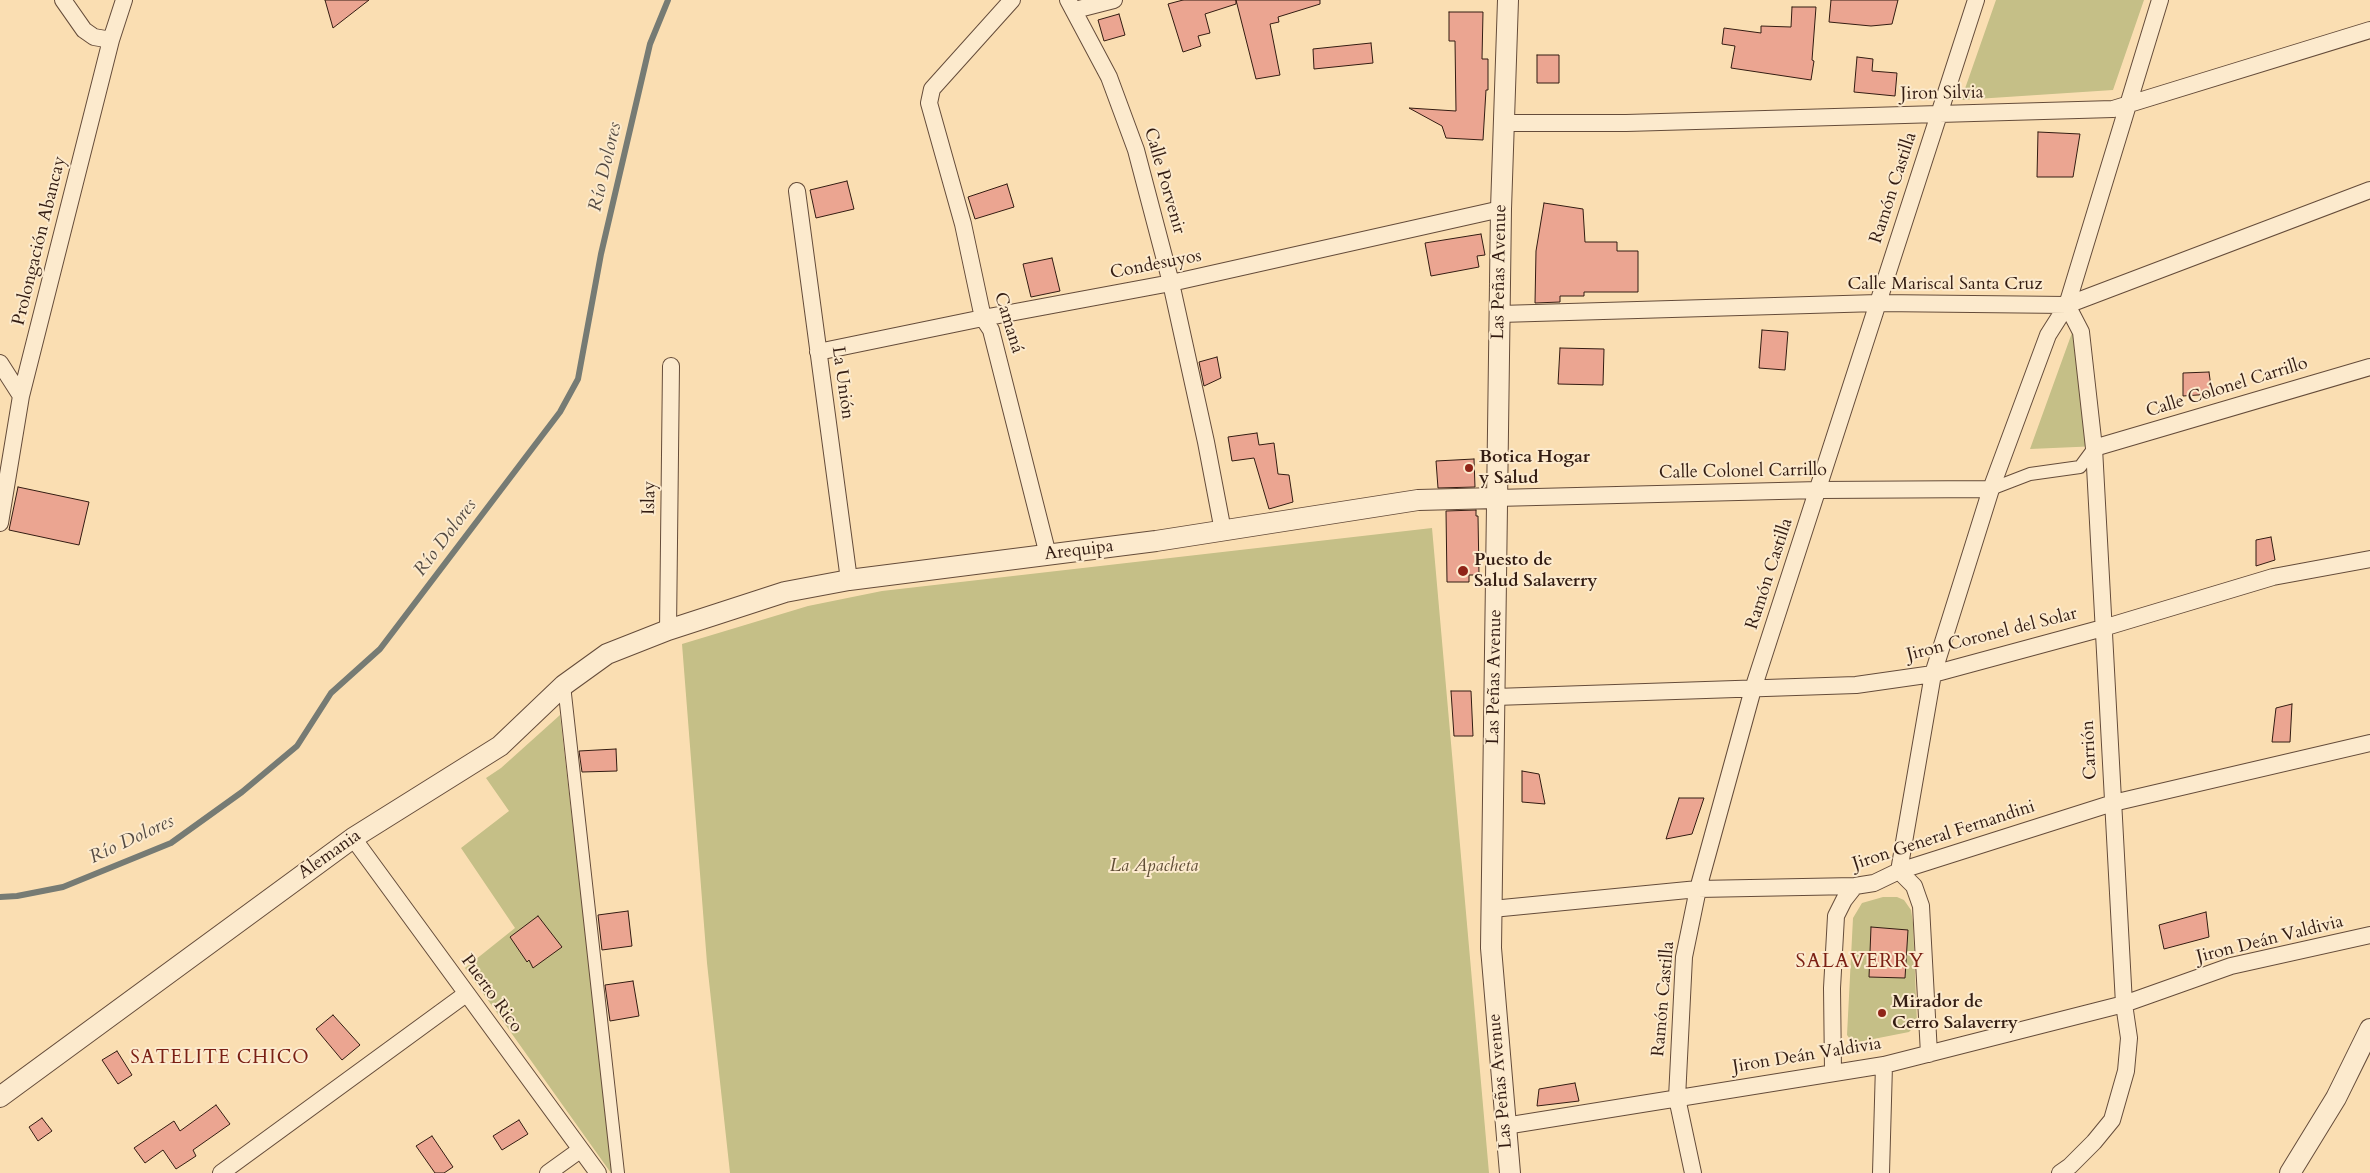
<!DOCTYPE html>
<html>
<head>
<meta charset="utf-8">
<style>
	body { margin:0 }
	canvas { display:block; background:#fadeb2 }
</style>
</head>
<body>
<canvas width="2370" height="1173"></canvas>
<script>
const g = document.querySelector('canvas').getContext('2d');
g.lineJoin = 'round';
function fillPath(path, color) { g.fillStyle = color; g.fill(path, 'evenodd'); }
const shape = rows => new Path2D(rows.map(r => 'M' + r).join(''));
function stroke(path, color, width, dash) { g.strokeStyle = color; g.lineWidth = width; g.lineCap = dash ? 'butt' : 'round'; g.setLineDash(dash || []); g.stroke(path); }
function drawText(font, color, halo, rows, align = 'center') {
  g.font = font + ' Cardo,serif'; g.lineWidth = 4; g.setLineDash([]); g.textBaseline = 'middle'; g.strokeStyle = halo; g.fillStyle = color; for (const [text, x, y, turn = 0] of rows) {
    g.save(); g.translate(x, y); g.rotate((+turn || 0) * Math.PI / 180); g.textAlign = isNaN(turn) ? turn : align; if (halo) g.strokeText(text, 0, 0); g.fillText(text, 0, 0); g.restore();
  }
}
fillPath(shape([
	[1996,0,2144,0,2113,90,1961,100],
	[2073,330,2099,446,2030,449],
	[1432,528,1489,1173,730,1173,707,963,682,644,808,606,882,591],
	[560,715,613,1173,611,1173,465,968,515,928,461,848,509,811,486,778,501,768],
	[1883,897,1897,897,1904,900,1911,910,1913,923,1917,1024,1909,1032,1853,1043,1847,1035,1853,918,1862,903]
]), '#c5bf87');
stroke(shape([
	[0,897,17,896,63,887,171,843,242,792,297,746,331,693,380,649,560,412,578,379,601,254,650,44,668,0]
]), '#767b74', 6);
const building = shape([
	[325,0,369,0,333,28,325,0],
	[1183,0,1236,0,1236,4,1205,14,1210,33,1198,36,1201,46,1183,52,1168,4,1183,0],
	[1236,0,1320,0,1320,4,1278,17,1279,22,1270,24,1280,75,1256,79,1236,0],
	[1831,0,1898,0,1892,24,1871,26,1829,22,1831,0],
	[1792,7,1816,7,1812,60,1814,61,1811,80,1731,68,1735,46,1722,44,1724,28,1761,33,1761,26,1791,27,1792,7],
	[1449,12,1483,12,1482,59,1488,59,1488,90,1486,90,1483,140,1446,138,1442,126,1409,108,1456,111,1455,41,1449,41,1449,12],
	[1119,14,1125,35,1104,41,1098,20,1119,14],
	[1371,43,1373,63,1314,69,1313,49,1371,43],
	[1537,55,1559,55,1559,83,1537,83,1537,55],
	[1857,57,1873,59,1872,71,1897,73,1895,96,1854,92,1857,57],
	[2038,132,2080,134,2073,177,2037,177,2038,132],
	[847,181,854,209,816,218,810,190,847,181],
	[1007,184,1014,207,975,219,968,197,1007,184],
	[1544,203,1583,209,1585,242,1617,242,1617,251,1638,251,1638,292,1584,292,1584,296,1560,296,1560,302,1535,303,1536,251,1544,203],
	[1481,234,1485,255,1477,256,1479,267,1431,276,1425,243,1481,234],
	[1052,258,1060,291,1031,297,1023,264,1052,258],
	[1762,330,1788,332,1785,370,1759,368,1762,330],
	[1560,348,1604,349,1603,385,1558,384,1560,348],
	[1217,357,1221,378,1204,386,1199,362,1217,357],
	[2209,372,2212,394,2183,396,2183,373,2209,372],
	[1257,433,1259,445,1274,443,1278,474,1289,475,1293,502,1269,509,1254,458,1232,461,1228,437,1257,433],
	[1474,459,1475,487,1438,488,1436,461,1474,459],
	[18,487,89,502,79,545,9,530,18,487],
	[1476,510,1476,516,1478,516,1479,575,1469,575,1469,582,1447,582,1446,511,1476,510],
	[2271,537,2275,560,2256,566,2256,540,2271,537],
	[1451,691,1471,691,1473,736,1454,736,1451,691],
	[2292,704,2290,742,2272,742,2276,708,2292,704],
	[616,749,617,771,582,772,579,751,616,749],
	[1522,771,1539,774,1545,804,1522,802,1522,771],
	[1679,798,1704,798,1692,834,1666,839,1679,798],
	[628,911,632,946,602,950,598,915,628,911],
	[2206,912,2209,937,2164,949,2159,925,2206,912],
	[538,916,562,947,533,968,529,960,527,962,510,937,538,916],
	[1871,927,1908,930,1905,978,1869,977,1871,927],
	[633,981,639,1016,610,1021,605,985,633,981],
	[333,1015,360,1045,342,1060,316,1029,333,1015],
	[117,1051,132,1075,118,1084,102,1060,117,1051],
	[1575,1083,1579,1101,1537,1106,1539,1089,1575,1083],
	[216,1105,230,1124,193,1150,196,1156,176,1169,163,1150,145,1163,134,1148,174,1121,180,1131,216,1105],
	[42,1118,52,1131,38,1141,29,1127,42,1118],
	[519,1120,528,1134,502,1150,493,1136,519,1120],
	[432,1136,453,1167,444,1173,435,1173,416,1146,432,1136]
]);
fillPath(building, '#eba591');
stroke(building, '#331c12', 1);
const pedestrian = shape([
	[1991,489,2030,474,2080,467,2094,448],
	[564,685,618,1173]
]);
const minor = shape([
	[63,0,84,30,94,37,111,40],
	[1012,0,932,89,929,103,963,224,983,318,991,330,1048,555],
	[1068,0,1109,77,1136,150,1171,283,1206,442,1223,531],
	[1075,10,1114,0],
	[1503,123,1626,123,2113,109,2370,30],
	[797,191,849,580],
	[1500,314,1878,303,2067,305,2370,190],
	[818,352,983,318,1171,283,1501,209],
	[0,363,21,396],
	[2094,448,2370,367],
	[1496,498,1819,490,1991,489],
	[0,523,21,396,111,40,124,0],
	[668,630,671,366],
	[1495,697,1856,685,1933,674,2103,628,2273,577,2370,559],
	[353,838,598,1173],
	[1492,909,1698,889,1855,886,1874,883,1899,871,2113,803,2370,743],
	[1929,1054,1921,906,1914,886,1899,871,1933,674,1991,489,2048,335,2067,305,2160,0],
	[1833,1071,1832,988,1836,916,1844,900,1855,886],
	[1505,1126,1884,1065,2124,1004,2231,966,2370,935],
	[221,1173,466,994],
	[548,1173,580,1150],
	[1693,1173,1677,1098,1684,957,1698,889,1753,689,1976,0],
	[1881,1173,1884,1065],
	[2060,1173,2070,1166,2094,1142,2112,1120,2126,1071,2129,1038,2124,1004,2094,448,2081,332,2067,305]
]);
const tertiary = shape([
	[1508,0,1501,209,1491,948,1510,1173],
	[0,1097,353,838,500,746,564,685,607,654,668,630,785,592,849,580,1156,541,1418,500,1496,498],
	[2290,1173,2336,1098,2370,1029]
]);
stroke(pedestrian, '#654c3a', 14);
stroke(minor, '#654c3a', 18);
stroke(tertiary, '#654c3a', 22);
stroke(pedestrian, '#fceacd', 12);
stroke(minor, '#fceacd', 16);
stroke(tertiary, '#fceacd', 20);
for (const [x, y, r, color] of [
	[1469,468,5,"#8f2418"],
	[1463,571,6,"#8f2418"],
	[1882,1013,5,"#8f2418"]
]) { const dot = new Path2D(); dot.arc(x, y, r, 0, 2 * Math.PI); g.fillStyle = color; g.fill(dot); stroke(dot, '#fceacd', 2); }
drawText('18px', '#331c12', '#fceacd', [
	["Jiron Silvia",1942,94,-1],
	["Calle Porvenir",1164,181,74],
	["Ramón Castilla",1894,188,-72],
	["Prolongación Abancay",40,241,-76],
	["Condesuyos",1156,265,-11],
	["Las Peñas Avenue",1500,272,-89],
	["Calle Mariscal Santa Cruz",1945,285],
	["Camaná",1008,323,73],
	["La Unión",842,383,82],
	["Calle Colonel Carrillo",2227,388,-17],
	["Calle Colonel Carrillo",1743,472,-1],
	["Islay",650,498,-89],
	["Arequipa",1079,551,-7],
	["Ramón Castilla",1770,574,-72],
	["Jiron Coronel del Solar",1992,635,-14],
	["Las Peñas Avenue",1495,677,-89],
	["Carrión",2090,750,-93],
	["Jiron General Fernandini",1944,836,-18],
	["Alemania",330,855,-35],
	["Jiron Deán Valdivia",2270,940,-14],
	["Puerto Rico",491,994,54],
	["Ramón Castilla",1664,999,-85],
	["Jiron Deán Valdivia",1807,1056,-9],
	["Las Peñas Avenue",1501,1081,-95]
]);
drawText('bold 18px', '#331c12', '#fceacd', [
	["Botica Hogar",1479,458],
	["y Salud",1479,479],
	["Puesto de",1474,561],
	["Salud Salaverry",1474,582],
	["Mirador de",1892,1003],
	["Cerro Salaverry",1892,1024]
], 'left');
drawText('italic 18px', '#5f4d35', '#fceacd', [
	["La Apacheta",1154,867]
]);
drawText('italic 19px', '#544b43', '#fceacd', [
	["Río Dolores",606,167,-77],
	["Río Dolores",446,538,-53],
	["Río Dolores",132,840,-25]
]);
g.letterSpacing = '1px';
drawText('19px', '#7a1f14', '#fceacd', [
	["SATELITE CHICO",220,1059]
]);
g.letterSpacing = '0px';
g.letterSpacing = '1px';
drawText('20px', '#7a1f14', '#fceacd', [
	["SALAVERRY",1860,962]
]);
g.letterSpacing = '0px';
</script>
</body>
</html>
